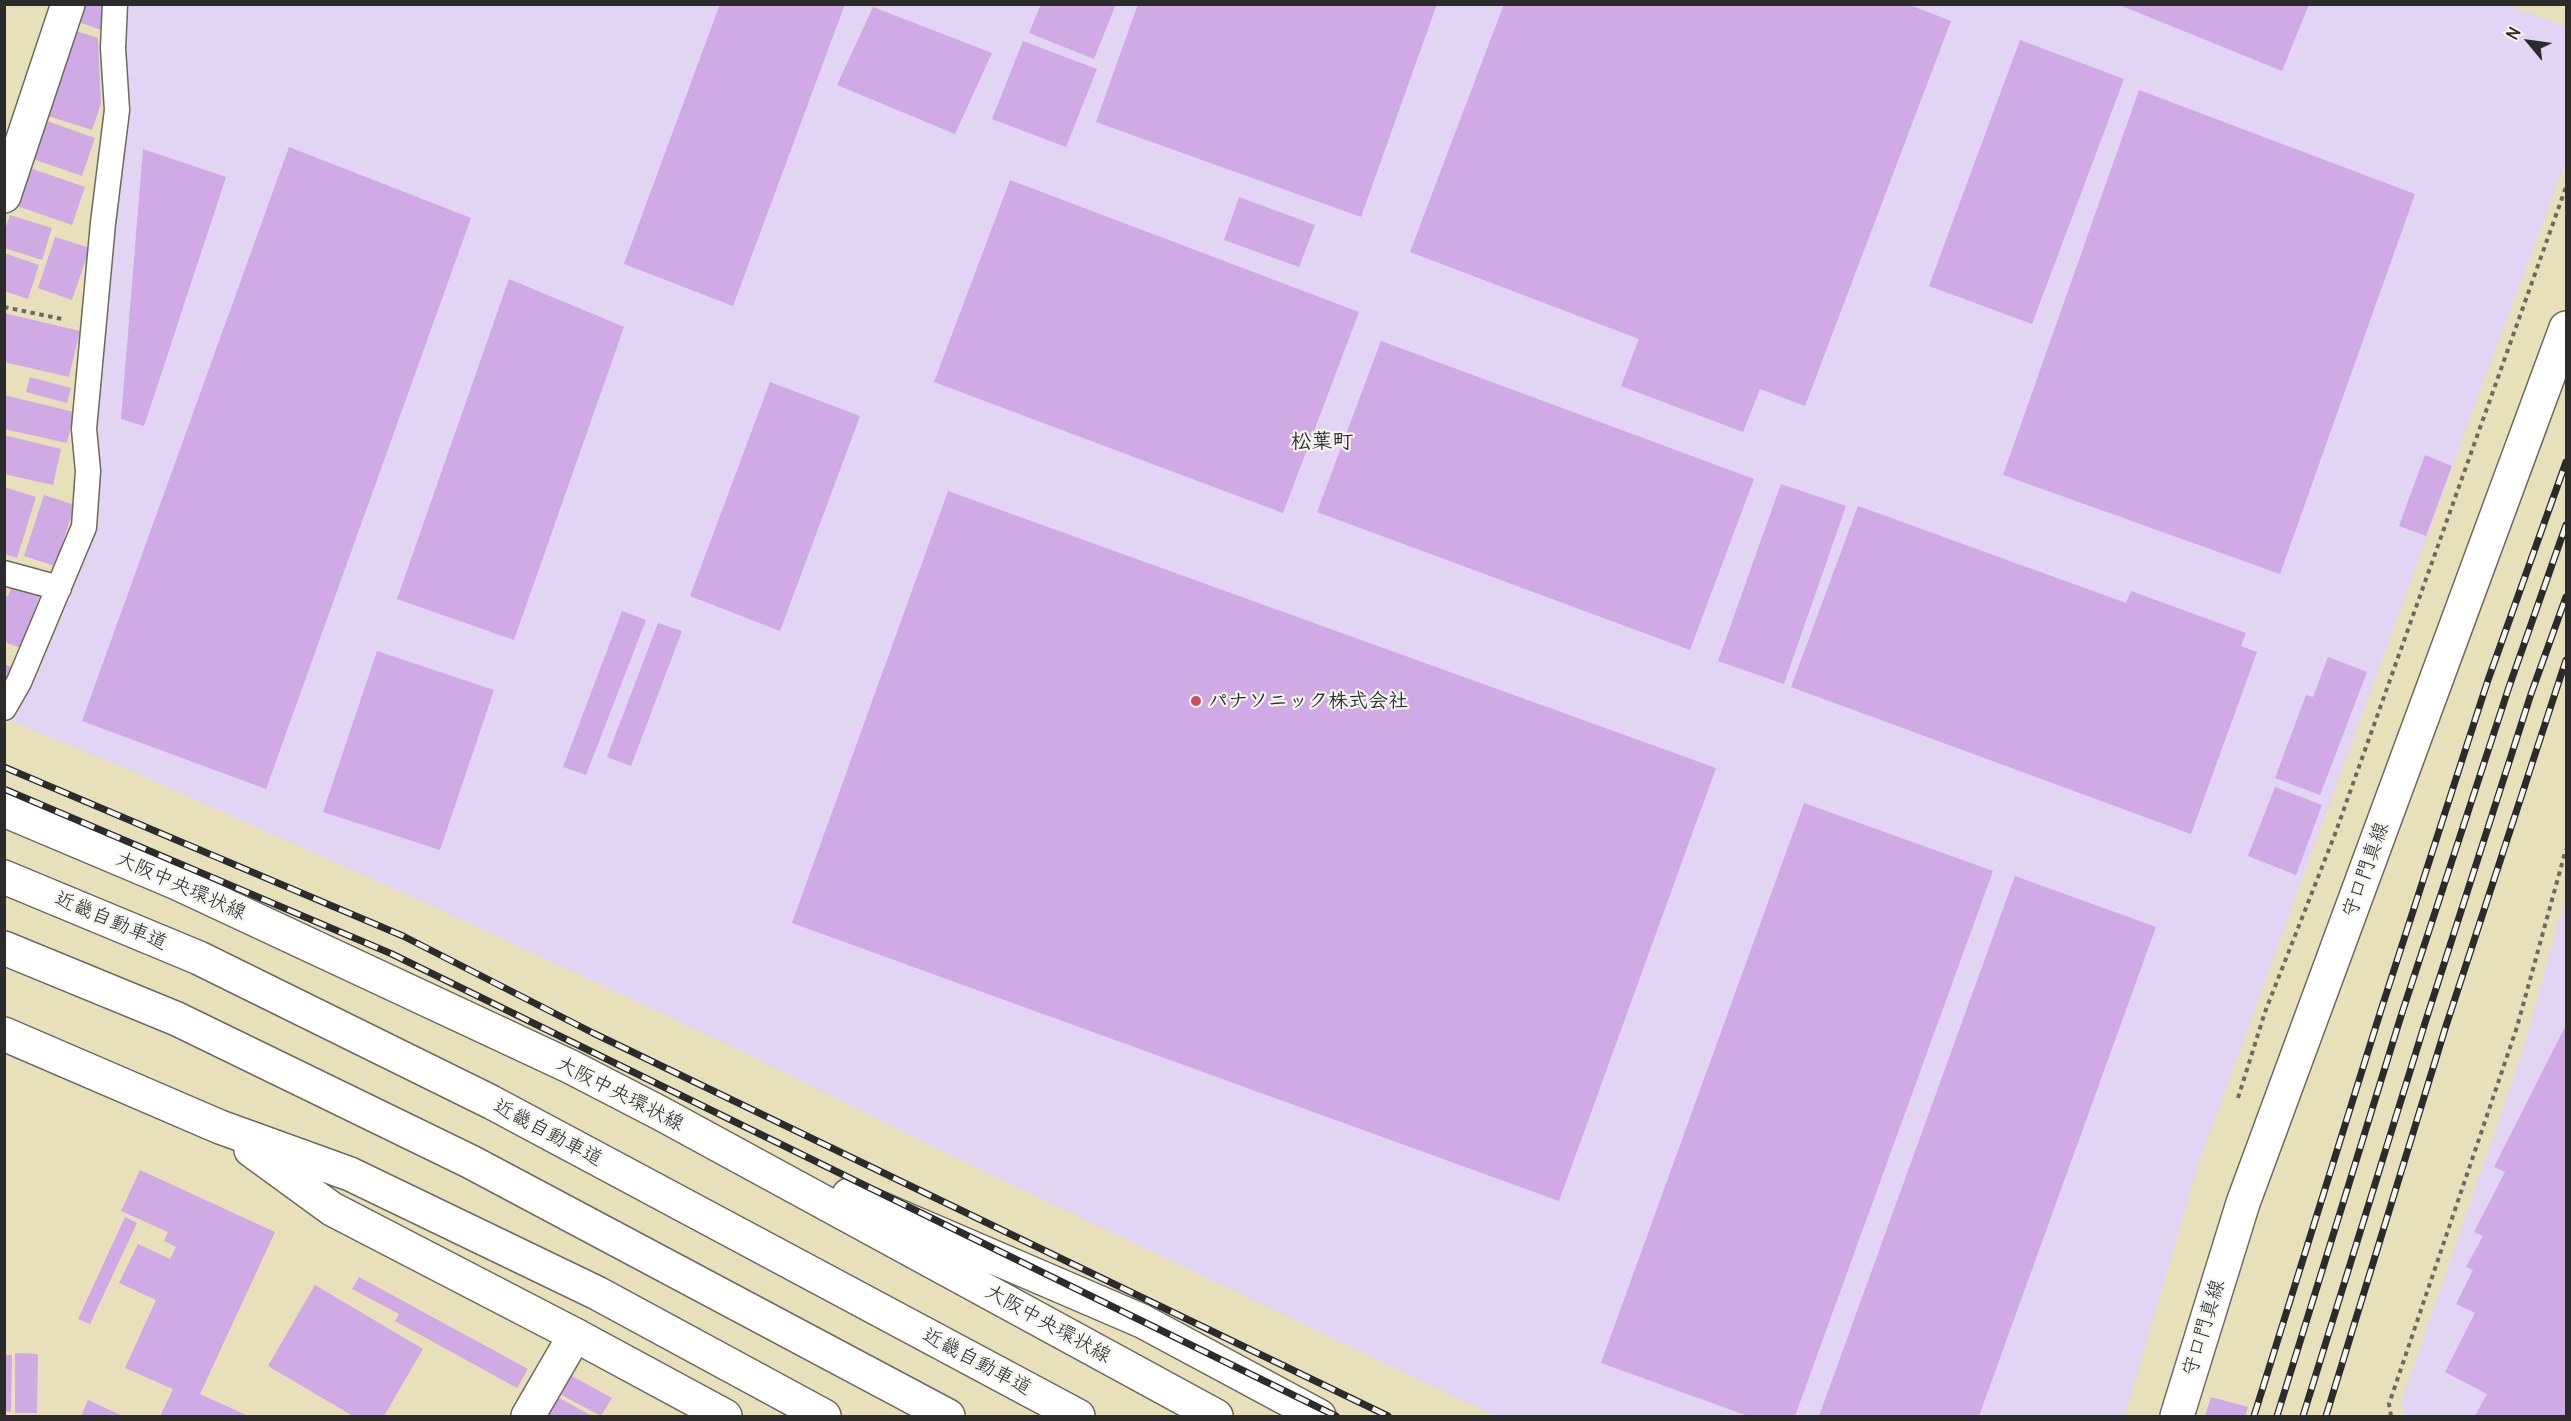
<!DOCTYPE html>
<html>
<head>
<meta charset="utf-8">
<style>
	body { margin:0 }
	#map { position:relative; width:2571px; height:1421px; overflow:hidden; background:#e8e0bb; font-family:Delius,sans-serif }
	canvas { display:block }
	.frame { position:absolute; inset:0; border:6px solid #2b2b2b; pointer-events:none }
	.north { position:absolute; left:2499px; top:12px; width:60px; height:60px; -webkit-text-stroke:4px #f6f6f2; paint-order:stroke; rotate:299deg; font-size:16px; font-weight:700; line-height:24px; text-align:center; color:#2b2b2b }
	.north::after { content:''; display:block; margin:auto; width:21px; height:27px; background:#2b2b2b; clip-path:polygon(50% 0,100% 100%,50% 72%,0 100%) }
</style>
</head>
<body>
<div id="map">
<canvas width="2571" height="1421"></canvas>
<div class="frame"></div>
<div class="north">N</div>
</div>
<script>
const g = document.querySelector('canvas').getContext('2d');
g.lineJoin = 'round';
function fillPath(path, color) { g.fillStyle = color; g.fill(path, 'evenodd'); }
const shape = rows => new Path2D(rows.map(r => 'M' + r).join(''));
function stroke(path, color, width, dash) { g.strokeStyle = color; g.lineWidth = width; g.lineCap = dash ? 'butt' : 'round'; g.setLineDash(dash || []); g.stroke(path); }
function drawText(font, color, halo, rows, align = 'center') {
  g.font = font + ' Delius,"Klee One",sans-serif'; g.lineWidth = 4.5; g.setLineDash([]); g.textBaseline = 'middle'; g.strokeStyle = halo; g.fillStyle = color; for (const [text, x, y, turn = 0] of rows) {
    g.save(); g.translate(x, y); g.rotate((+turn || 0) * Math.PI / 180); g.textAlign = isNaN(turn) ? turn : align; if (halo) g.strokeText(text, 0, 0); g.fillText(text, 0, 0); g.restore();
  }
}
fillPath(shape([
	[2505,4,2566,26,2566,161,2479,394,2198,1166,2125,1416,1495,1416,952,1156,716,1039,443,911,134,772,13,722,63,614,92,518,93,464,122,5],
	[2566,895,2566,1416,2404,1416,2401,1403,2524,1047]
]), '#e2d4f3');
fillPath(shape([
	[75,4,105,4,101,30,70,19],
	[720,4,845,4,733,306,624,264],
	[1041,4,1116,4,1094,59,1029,33],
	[1138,4,1437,4,1361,217,1096,122],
	[1504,4,1907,4,1951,21,1805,406,1760,389,1743,432,1621,386,1639,339,1410,252],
	[2117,4,2309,4,2282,71],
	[873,7,992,53,955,134,837,85],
	[73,30,98,38,101,104,92,130,45,115],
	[2020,40,2124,79,2032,324,1929,286],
	[1023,41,1097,69,1066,147,992,119],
	[2139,90,2415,194,2280,574,2003,475],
	[44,120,95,138,82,176,30,158],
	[289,147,471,218,266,789,82,721],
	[143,149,226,177,144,426,121,419],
	[27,167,85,187,72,225,14,205],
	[1010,180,1359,312,1283,513,934,382],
	[1239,197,1315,225,1299,267,1224,240],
	[10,215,52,228,42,260,4,248,4,233],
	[55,237,90,248,72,300,38,288],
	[4,253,39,265,28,299,4,291],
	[509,279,624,327,514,640,397,599],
	[4,313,80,331,69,377,4,362],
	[1381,341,1754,479,1690,650,1317,512],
	[30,377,71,388,67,403,26,392],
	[770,382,860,416,780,631,690,596],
	[4,395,74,412,67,443,4,429],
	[4,435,61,449,53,485,4,474],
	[2425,455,2452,466,2426,536,2399,526],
	[1781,484,1846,506,1784,684,1718,661],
	[4,487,36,497,17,558,4,554],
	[948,491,1716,768,1559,1201,792,923],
	[44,495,75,505,55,566,24,556],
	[1858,506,2126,603,2131,591,2246,633,2241,646,2257,652,2191,834,1791,687],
	[13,583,41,592,21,648,4,642,4,595,8,596],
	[622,611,646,620,586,775,563,767],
	[658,623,682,631,631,766,607,757],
	[377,651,494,690,440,850,323,812],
	[2328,657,2367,672,2320,795,2275,778,2306,695,2313,697],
	[4,664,14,668,4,691],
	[2275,787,2322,805,2296,875,2248,856],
	[1804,803,1993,871,1795,1416,1748,1416,1601,1363],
	[2015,876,2156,927,1979,1416,1819,1416],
	[2566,1025,2566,1416,2475,1416,2487,1394,2445,1372,2475,1313,2456,1304,2473,1270,2466,1267,2483,1236,2474,1232,2505,1172,2494,1167],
	[140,1170,275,1232,200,1394,248,1416,160,1416,173,1389,125,1368,156,1300,119,1283,138,1244,170,1259,176,1247,164,1241,168,1232,121,1211],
	[125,1217,137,1223,90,1324,78,1319],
	[359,1277,528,1369,517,1388,395,1321,399,1314,352,1289],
	[315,1285,423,1349,384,1416,353,1416,268,1366],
	[15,1353,38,1354,37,1413,15,1413],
	[4,1355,12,1355,11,1412,4,1411],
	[565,1372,612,1398,601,1416,554,1391],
	[552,1394,592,1416,539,1416],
	[2211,1397,2248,1407,2245,1416,2205,1416],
	[88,1400,123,1416,81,1416]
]), '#cfaae4');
const service = shape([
	[4,573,59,588],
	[4,708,19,682,84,527,88,471,84,429,103,223,117,110,113,48,115,4]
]);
const minor = shape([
	[4,196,68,4],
	[528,1416,575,1335]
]);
const secondary = shape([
	[2177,1416,2243,1203,2566,328]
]);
const primary = shape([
	[4,810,177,883,571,1067,660,1113,1216,1416],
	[4,1034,220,1127,350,1174,597,1293,824,1416],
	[251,1150,332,1209,575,1335,725,1416],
	[849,1195,1142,1321,1319,1416]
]);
const motorway = shape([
	[4,877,199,958,491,1102,1078,1416],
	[4,948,177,1019,471,1162,948,1416]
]);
stroke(service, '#6d6a5d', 27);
stroke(minor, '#6d6a5d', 36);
stroke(secondary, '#6d6a5d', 36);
stroke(primary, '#6d6a5d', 36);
stroke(motorway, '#6d6a5d', 36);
stroke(shape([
	[4,307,62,319],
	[2238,1098,2265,1012,2335,834,2566,187],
	[2391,1416,2389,1404,2517,1027,2566,849]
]), '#6d6a5d', 4, [4.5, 4.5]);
stroke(service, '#fff', 24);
stroke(minor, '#fff', 33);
stroke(secondary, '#fff', 33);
stroke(primary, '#fff', 33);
stroke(motorway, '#fff', 33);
const rail = shape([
	[4,767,403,936,593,1033,1388,1416],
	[4,789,392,954,1336,1416],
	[2254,1416,2381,1010,2488,680,2566,462],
	[2277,1416,2401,1016,2509,687,2566,525],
	[2303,1416,2425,1023,2531,694,2566,597],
	[2326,1416,2445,1029,2566,660]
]);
stroke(rail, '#2b2b2b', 7);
stroke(rail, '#f6f6f2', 4.5, [14]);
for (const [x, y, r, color] of [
	[1196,701,6,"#d1495b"]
]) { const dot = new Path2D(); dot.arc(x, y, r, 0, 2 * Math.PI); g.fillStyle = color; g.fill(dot); stroke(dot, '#f6f6f2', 2); }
drawText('bold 20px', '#2b2b2b', '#f6f6f2', [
	["パナソニック株式会社",1208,701]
], 'left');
drawText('20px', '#2b2b2b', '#f6f6f2', [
	["守口門真線",2366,870,-70],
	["大阪中央環状線",181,886,24],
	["近畿自動車道",111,921,23],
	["大阪中央環状線",620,1094,27],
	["近畿自動車道",548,1133,28],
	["大阪中央環状線",1048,1324,29],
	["守口門真線",2204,1328,-73],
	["近畿自動車道",977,1362,28]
]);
drawText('bold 21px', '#2b2b2b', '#f6f6f2', [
	["松葉町",1322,442]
]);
</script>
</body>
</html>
